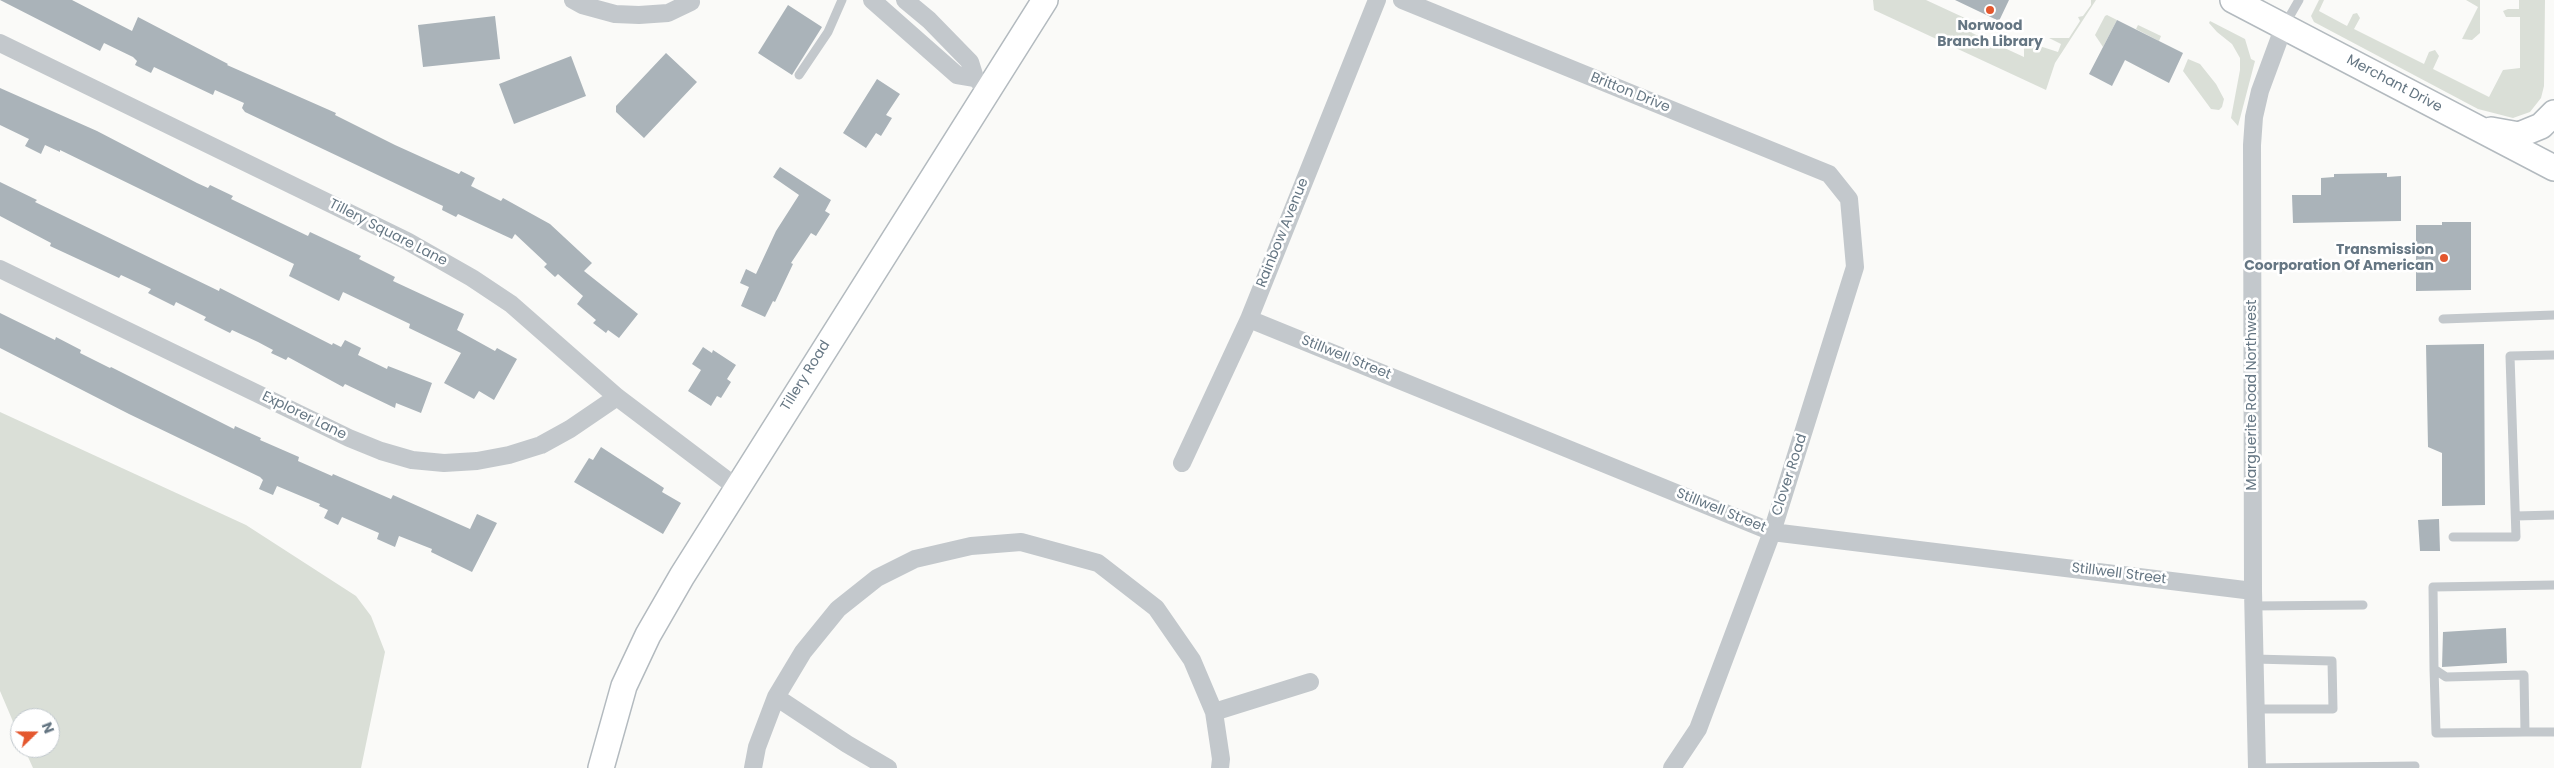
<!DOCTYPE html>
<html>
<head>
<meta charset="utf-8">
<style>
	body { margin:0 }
	#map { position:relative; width:2554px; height:768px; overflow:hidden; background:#fafaf8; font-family:Poppins,sans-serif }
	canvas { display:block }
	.north { position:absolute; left:10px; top:708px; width:50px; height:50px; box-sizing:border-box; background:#fff; border:1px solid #c1c8cd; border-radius:50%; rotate:68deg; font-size:14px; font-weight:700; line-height:20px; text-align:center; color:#657683 }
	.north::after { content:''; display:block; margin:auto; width:18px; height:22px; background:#e4572e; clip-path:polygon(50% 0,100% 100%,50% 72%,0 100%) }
</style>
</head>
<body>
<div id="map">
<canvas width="2554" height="768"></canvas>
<div class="north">N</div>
</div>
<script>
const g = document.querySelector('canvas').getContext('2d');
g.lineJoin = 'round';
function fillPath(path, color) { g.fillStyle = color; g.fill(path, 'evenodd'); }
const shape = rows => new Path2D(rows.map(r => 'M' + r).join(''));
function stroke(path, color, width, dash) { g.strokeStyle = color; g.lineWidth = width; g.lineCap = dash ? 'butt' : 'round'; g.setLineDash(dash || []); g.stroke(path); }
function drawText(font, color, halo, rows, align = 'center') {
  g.font = font + ' Poppins,sans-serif'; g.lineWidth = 5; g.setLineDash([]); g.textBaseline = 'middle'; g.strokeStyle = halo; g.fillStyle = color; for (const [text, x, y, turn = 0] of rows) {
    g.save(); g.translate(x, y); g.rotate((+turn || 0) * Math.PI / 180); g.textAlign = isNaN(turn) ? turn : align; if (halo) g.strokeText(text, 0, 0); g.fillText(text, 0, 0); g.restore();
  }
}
fillPath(shape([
	[1873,0,1926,0,1967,19,1973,25,1972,33,2024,57,2024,41,2058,52,2061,44,2049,38,2069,38,2080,21,2078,17,2083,16,2091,5,2091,0,2096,0,2055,63,2046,90,1874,10],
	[2319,0,2324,0,2319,11,2347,26,2353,14,2357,13,2360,18,2354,29,2424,64,2429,52,2435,50,2439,56,2433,69,2489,97,2503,70,2520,68,2520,17,2506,17,2503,11,2508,9,2519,9,2519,0,2545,0,2544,86,2541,98,2530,112,2513,118,2478,109,2314,22,2311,16],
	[2466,0,2480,0,2480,33,2472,40,2462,39,2478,7],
	[2107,15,2117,20,2103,47,2095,35,2105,16],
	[2210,21,2245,39,2251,59,2255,61,2238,126,2231,118,2240,70,2240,58,2232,44,2217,32,2209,23],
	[2138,25,2161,36,2159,41,2136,29],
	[2188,59,2200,64,2216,84,2224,99,2222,107,2219,110,2211,109,2183,71],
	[0,412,246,525,356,596,371,616,385,652,361,768,33,768,24,748,50,748,50,718,20,718,20,738,0,691]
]), '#dadfd7');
fillPath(shape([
	[0,0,72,0,132,31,138,17,228,64,227,65,336,113,335,115,395,145,459,174,461,171,475,178,471,186,501,201,503,198,550,224,592,263,584,271,638,314,619,338,608,330,606,333,593,323,596,320,577,304,583,296,558,274,555,277,544,267,547,264,515,234,512,239,458,214,456,217,442,210,443,206,245,112,242,108,244,103,215,90,213,95,154,67,151,73,135,65,137,61,133,57,104,43,100,51],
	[1955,0,2009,0,1999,21],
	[788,5,822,27,792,75,758,53],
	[495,16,500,59,423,67,418,25],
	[2117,20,2183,53,2169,83,2125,60,2112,86,2089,74],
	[666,53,697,82,644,138,616,112,616,106],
	[571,56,586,96,514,124,499,84],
	[877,79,900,94,886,115,892,118,881,136,876,133,866,148,843,133],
	[0,88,97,131,197,183,208,188,210,185,233,196,231,199,308,236,310,232,361,256,359,259,395,277,393,281,464,314,457,330,495,351,497,348,517,359,494,400,479,391,474,399,444,383,461,353,409,328,410,324,343,292,339,301,289,276,294,264,60,150,60,152,45,145,41,154,25,146,29,139,0,125],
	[780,167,831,200,825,211,830,214,816,236,811,233,791,263,793,264,775,302,773,301,765,317,741,306,749,287,740,283,746,269,756,274,776,231,799,195,773,177],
	[2387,173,2387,177,2401,176,2401,221,2293,223,2292,195,2321,195,2321,178,2334,177,2334,174],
	[0,182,37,200,35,202,219,291,220,288,332,345,333,343,341,347,345,340,361,348,358,355,387,369,388,366,432,383,421,413,396,403,395,408,345,384,343,387,288,357,286,360,271,353,273,350,258,342,232,330,230,333,204,320,206,317,176,302,174,306,148,293,151,289,121,275,119,278,50,246,51,243,0,216],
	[2442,222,2471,222,2471,290,2416,291,2416,225,2442,225],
	[0,313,55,340,56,337,81,350,80,353,110,368,111,367,234,429,235,426,261,438,260,440,299,457,298,461,332,476,333,474,391,499,393,495,470,529,477,514,497,523,472,572,431,552,432,549,399,536,395,547,377,539,379,533,342,517,338,525,324,518,328,510,319,506,320,504,277,486,273,495,259,489,263,480,260,477,129,414,0,348],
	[2484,344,2485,505,2442,506,2442,453,2428,447,2426,345],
	[703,347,712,353,713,350,736,365,727,379,731,382,721,398,717,396,711,406,688,391,701,370,692,364],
	[601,447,664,488,662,492,681,503,663,534,574,482,589,458,593,460],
	[2439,519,2440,551,2420,551,2418,520],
	[2506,628,2507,663,2442,667,2443,632]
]), '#aab3b9');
const secondary = shape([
	[2233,0,2554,168],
	[2491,130,2519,135,2541,126,2554,113],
	[601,768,624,686,648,635,682,576,1045,0]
]);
stroke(secondary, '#b3babf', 28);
stroke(shape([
	[2284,26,2299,0],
	[799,75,828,32,842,0],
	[2443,319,2554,315],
	[2516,516,2554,515],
	[2453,537,2516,537,2510,356,2554,355],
	[2253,606,2363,605],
	[2254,659,2332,661,2333,709,2255,709],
	[2434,669,2446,677,2524,675,2525,732,2436,733,2434,669,2433,587,2554,585],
	[2525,732,2554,732],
	[2257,768,2415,766]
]), '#c3c8cc', 9);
stroke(shape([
	[573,0,582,5,615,14,639,15,668,13,691,2,687,0],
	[872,0,957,75,975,78],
	[905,0,929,20,970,62,975,78,983,85],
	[1402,0,1829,174,1849,199,1855,267,1772,532,1698,729,1672,768],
	[0,43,407,241,472,278,511,304,617,397,736,487],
	[0,269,349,438,381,451,412,460,444,463,477,461,509,455,541,445,570,429,617,397],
	[1249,319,1772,532,2253,591],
	[1182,463,1249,319,1377,0],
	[776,697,847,744,888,768],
	[1214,712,1310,682],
	[753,768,757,747,776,697,803,652,838,609,877,578,915,559,971,546,1021,542,1098,563,1156,608,1192,660,1214,712,1221,759,1220,768],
	[2257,768,2253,591,2252,145,2254,117,2260,91,2284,26]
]), '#c3c8cc', 18);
stroke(secondary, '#fff', 25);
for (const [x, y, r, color] of [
	[1990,10,5,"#e4572e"],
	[2444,258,5,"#e4572e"]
]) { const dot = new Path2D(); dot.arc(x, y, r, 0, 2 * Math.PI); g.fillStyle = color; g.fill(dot); stroke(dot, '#fff', 2); }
drawText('bold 14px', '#657683', '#fff', [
	["Norwood",1990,26],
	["Branch Library",1990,42],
	["Transmission",2434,250,"right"],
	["Coorporation Of American",2434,266,"right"]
]);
drawText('14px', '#657683', '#fff', [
	["Merchant Drive",2394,84,28],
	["Britton Drive",1630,93,22],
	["Tillery Square Lane",388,233,27],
	["Rainbow Avenue",1283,233,-68],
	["Stillwell Street",1346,358,22],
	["Tillery Road",806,376,-58],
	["Marguerite Road Northwest",2252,395,-90],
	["Explorer Lane",304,416,26],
	["Clover Road",1790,475,-72],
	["Stillwell Street",1721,511,22],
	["Stillwell Street",2119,574,7]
]);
</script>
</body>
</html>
